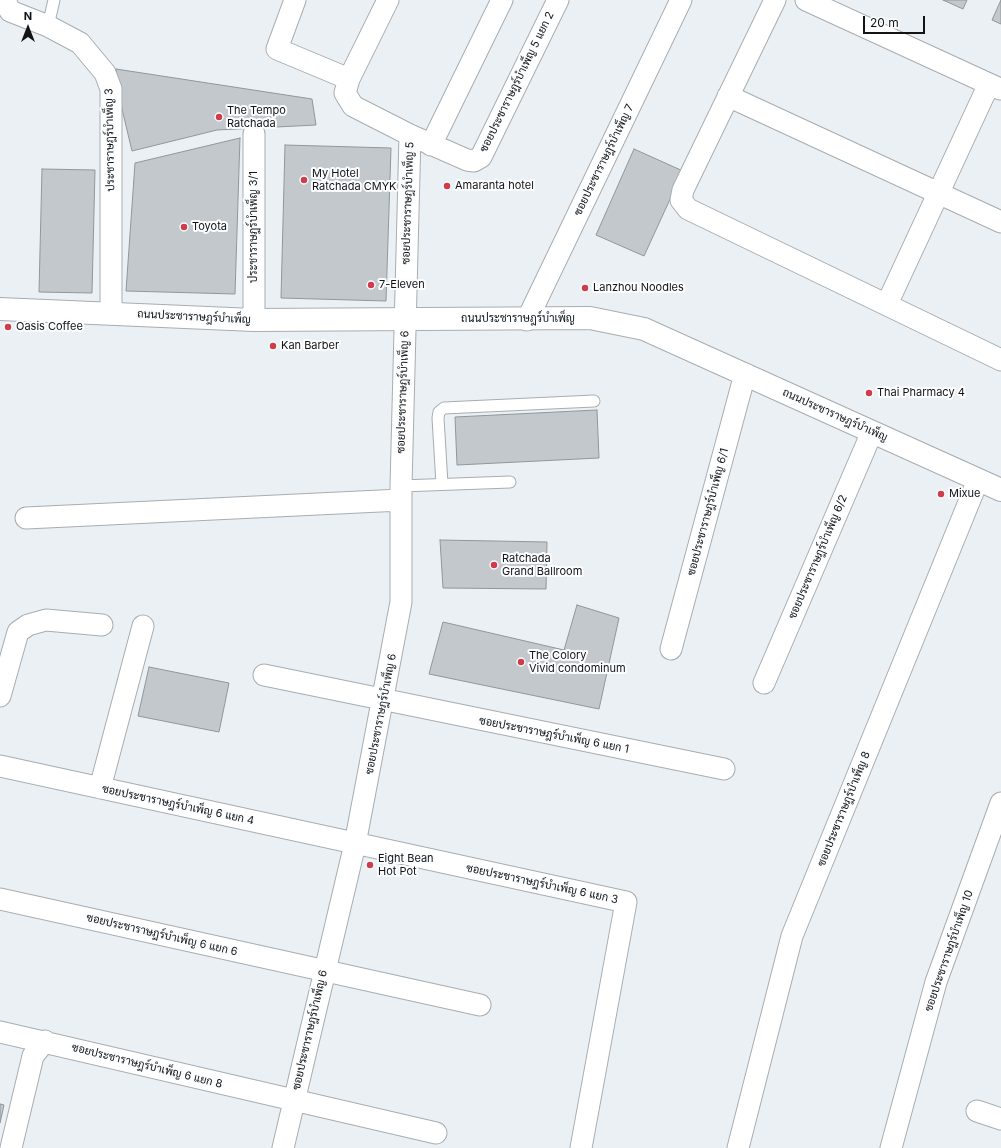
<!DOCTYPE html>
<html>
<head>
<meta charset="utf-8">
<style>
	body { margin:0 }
	#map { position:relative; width:1001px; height:1148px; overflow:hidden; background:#ebf0f4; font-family:Inter,sans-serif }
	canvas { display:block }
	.north { position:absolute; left:8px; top:8px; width:40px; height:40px; -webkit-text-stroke:3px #fbfdff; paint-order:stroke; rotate:0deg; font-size:11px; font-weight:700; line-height:16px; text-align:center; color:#111314 }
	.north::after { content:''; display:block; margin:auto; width:14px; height:18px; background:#111314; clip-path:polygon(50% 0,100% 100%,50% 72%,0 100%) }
	.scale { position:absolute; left:863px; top:16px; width:62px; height:18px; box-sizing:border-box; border:2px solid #111314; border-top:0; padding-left:5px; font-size:12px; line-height:14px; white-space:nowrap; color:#111314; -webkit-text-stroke:3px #fbfdff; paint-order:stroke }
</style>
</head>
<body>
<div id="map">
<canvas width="1001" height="1148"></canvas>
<div class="north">N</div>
<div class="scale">20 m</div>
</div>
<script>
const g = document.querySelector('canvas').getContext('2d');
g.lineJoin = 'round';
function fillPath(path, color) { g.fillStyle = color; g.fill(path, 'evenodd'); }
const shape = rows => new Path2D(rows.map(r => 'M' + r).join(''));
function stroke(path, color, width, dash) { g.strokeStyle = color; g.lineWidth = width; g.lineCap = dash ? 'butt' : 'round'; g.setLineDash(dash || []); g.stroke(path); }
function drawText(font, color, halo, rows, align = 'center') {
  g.font = font + ' Inter,Sarabun,sans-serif'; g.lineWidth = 4; g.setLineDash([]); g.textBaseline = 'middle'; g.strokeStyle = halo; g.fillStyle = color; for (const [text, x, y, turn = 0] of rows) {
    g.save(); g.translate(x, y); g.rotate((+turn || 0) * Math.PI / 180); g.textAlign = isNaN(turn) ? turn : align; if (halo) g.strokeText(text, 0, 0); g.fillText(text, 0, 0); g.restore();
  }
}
const building = shape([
	[943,0,967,0,963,9,943,0],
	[1001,0,1001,24,992,20,1001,0],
	[116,69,312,99,316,125,217,130,132,151,122,109,116,69],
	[240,138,235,294,126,291,135,163,240,138],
	[285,145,391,148,386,301,281,298,285,145],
	[634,149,683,171,644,256,596,235,634,149],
	[42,169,95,170,92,293,39,292,42,169],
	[597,410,599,458,457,465,455,417,597,410],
	[440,540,547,542,546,589,443,588,440,540],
	[577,605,619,618,599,709,429,674,443,622,564,650,577,605],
	[149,667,229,683,219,732,138,716,149,667],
	[0,1104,4,1105,0,1123,0,1104]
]);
fillPath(building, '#c3c8cc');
stroke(building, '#919699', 1);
const service = shape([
	[48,26,54,0],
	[442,484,438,418,439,412,444,408,594,401],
	[401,486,510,482]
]);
const minor = shape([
	[5,0,10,11,48,26,80,43,105,73,111,89,111,313],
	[295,0,277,49,349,79],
	[388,0,349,79,345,93,353,106,410,135,467,160,474,161,481,157,558,0],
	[775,0,683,190,681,200,688,209,1001,360],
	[806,0,1000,89],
	[728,96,1001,222],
	[254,134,254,320],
	[431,145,502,0],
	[887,304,989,84],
	[527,320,681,0],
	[26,518,401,500],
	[671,649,745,374],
	[264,675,724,769],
	[764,683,872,432],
	[0,696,18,632,28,625,46,620,102,625],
	[0,766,626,902,581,1148],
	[100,788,143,626],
	[0,899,480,1005],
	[0,1032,436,1133],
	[977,1111,1001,1119],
	[11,1148,33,1056,45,1041],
	[283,1148,355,844,401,602,401,486,410,135],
	[738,1148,792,936,978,480],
	[891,1148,936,982,1001,803]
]);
const secondary = shape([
	[0,309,254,320,590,318,644,329,1001,490]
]);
stroke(service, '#a7adb0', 13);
stroke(minor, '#a7adb0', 23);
stroke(secondary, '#a7adb0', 24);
stroke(service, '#fff', 11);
stroke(minor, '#fff', 21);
stroke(secondary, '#fff', 22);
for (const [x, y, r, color] of [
	[219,117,4,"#cd3d4c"],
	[304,180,4,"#cd3d4c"],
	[447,186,4,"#cd3d4c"],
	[184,227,4,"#cd3d4c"],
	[371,285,4,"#cd3d4c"],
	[585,288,4,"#cd3d4c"],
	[8,327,4,"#cd3d4c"],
	[273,346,4,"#cd3d4c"],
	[869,393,4,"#cd3d4c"],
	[941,494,4,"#cd3d4c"],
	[494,565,4,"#cd3d4c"],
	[521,662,4,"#cd3d4c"],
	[370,865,4,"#cd3d4c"]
]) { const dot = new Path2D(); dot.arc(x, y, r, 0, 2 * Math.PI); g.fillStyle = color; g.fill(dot); stroke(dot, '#fbfdff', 1.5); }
drawText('11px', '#111314', '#fbfdff', [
	["ซอยประชาราษฎร์บำเพ็ญ 5 แยก 2",517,82,-64],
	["ประชาราษฎร์บำเพ็ญ 3",110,140,-91],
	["ซอยประชาราษฎร์บำเพ็ญ 7",604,160,-64],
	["ซอยประชาราษฎร์บำเพ็ญ 5",408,203,-88],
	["ประชาราษฎร์บำเพ็ญ 3/1",254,227,-90],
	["ถนนประชาราษฎร์บำเพ็ญ",194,317,3],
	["ถนนประชาราษฎร์บำเพ็ญ",518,319],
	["ซอยประชาราษฎร์บำเพ็ญ 6",403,392,-88],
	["ถนนประชาราษฎร์บำเพ็ญ",835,415,24],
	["ซอยประชาราษฎร์บำเพ็ญ 6/1",708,512,-75],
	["ซอยประชาราษฎร์บำเพ็ญ 6/2",818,557,-67],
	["ซอยประชาราษฎร์บำเพ็ญ 6",381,714,-79],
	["ซอยประชาราษฎร์บำเพ็ญ 6 แยก 1",554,735,11],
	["ซอยประชาราษฎร์บำเพ็ญ 6 แยก 4",178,805,12],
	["ซอยประชาราษฎร์บำเพ็ญ 8",844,809,-68],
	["ซอยประชาราษฎร์บำเพ็ญ 6 แยก 3",542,884,12],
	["ซอยประชาราษฎร์บำเพ็ญ 6 แยก 6",162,935,13],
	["ซอยประชาราษฎร์บำเพ็ญ 10",949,951,-71],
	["ซอยประชาราษฎร์บำเพ็ญ 6",310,1030,-77],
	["ซอยประชาราษฎร์บำเพ็ญ 6 แยก 8",147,1066,14]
]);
drawText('11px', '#111314', '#fbfdff', [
	["The Tempo",227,111],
	["Ratchada",227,124],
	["My Hotel",312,174],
	["Ratchada CMYK",312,187],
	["Amaranta hotel",455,186],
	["Toyota",192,227],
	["7-Eleven",379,285],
	["Lanzhou Noodles",593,288],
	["Oasis Coffee",16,327],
	["Kan Barber",281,346],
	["Thai Pharmacy 4",877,393],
	["Mixue",949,494],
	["Ratchada",502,559],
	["Grand Ballroom",502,572],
	["The Colory",529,656],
	["Vivid condominum",529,669],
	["Eight Bean",378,859],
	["Hot Pot",378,872]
], 'left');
</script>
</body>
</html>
